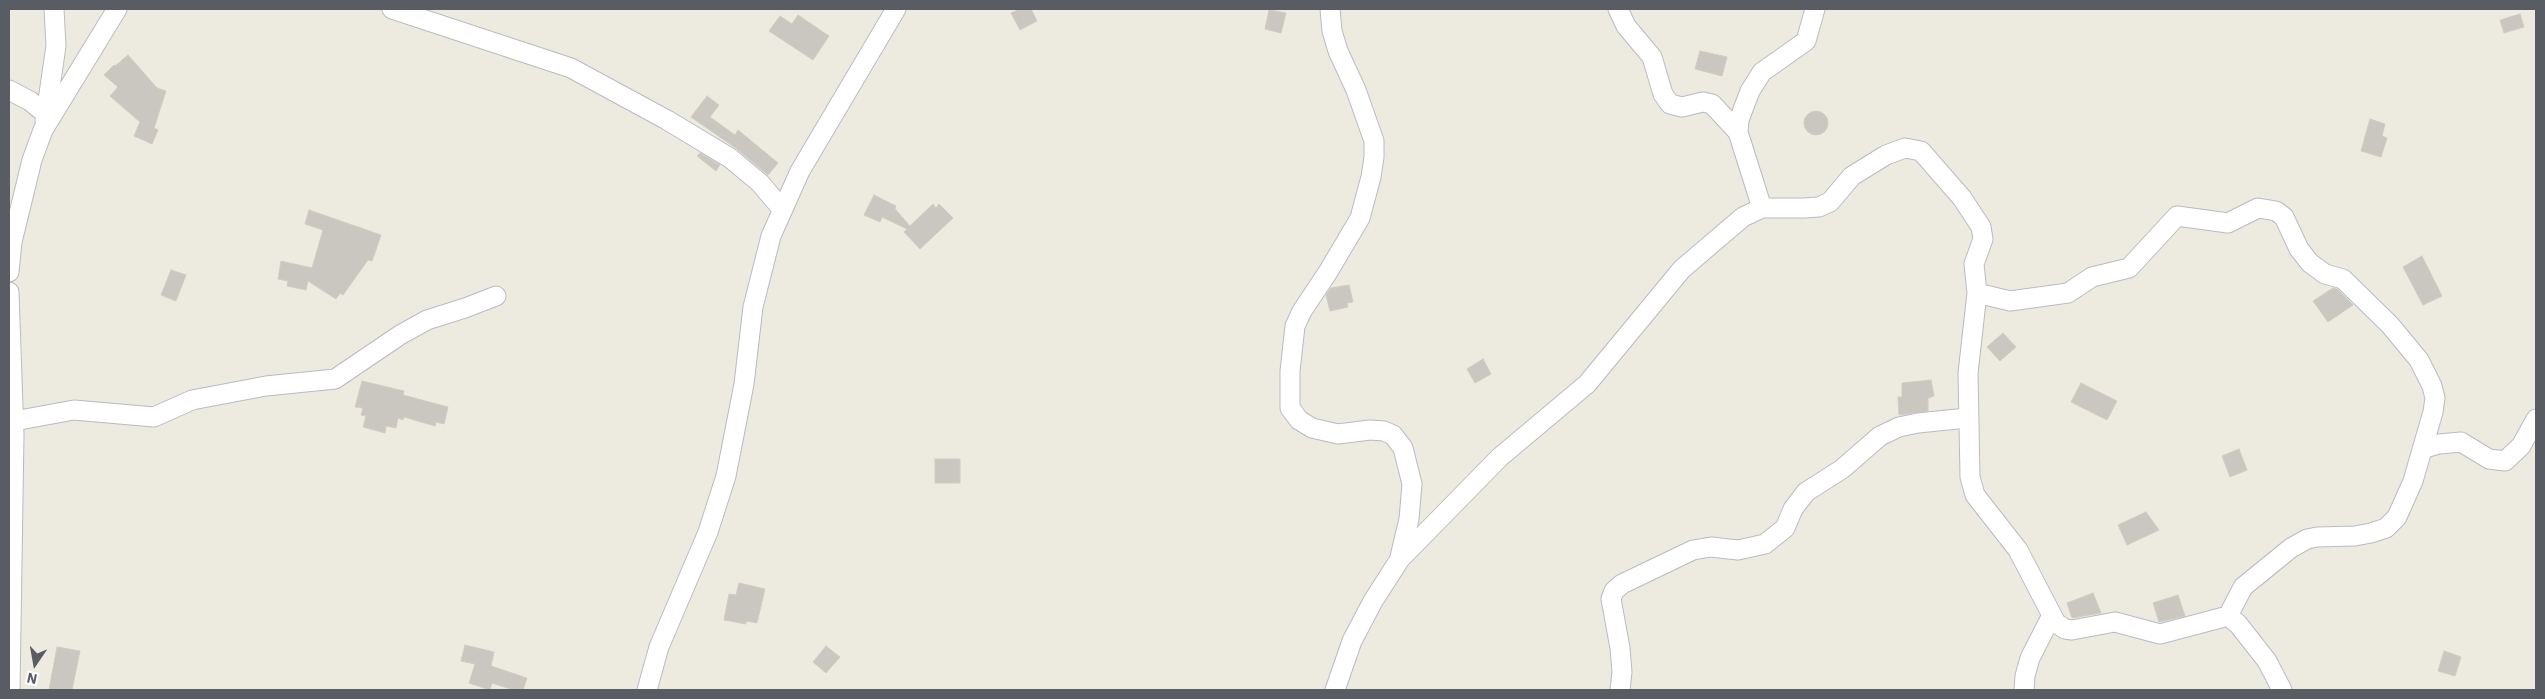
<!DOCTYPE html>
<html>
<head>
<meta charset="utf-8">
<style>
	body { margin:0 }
	#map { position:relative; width:2545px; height:699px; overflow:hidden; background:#edebe0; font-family:"IBM Plex Sans",sans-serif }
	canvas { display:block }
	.frame { position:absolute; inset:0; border:10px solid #595d63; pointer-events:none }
	.north { position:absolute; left:10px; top:639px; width:50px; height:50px; -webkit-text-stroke:4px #fff; paint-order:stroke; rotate:192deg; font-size:14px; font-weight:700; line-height:20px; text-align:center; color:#595d63 }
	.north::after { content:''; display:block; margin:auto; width:18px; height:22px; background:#595d63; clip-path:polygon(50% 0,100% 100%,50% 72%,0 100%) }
</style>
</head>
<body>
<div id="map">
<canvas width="2545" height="699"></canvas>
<div class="frame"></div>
<div class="north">N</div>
</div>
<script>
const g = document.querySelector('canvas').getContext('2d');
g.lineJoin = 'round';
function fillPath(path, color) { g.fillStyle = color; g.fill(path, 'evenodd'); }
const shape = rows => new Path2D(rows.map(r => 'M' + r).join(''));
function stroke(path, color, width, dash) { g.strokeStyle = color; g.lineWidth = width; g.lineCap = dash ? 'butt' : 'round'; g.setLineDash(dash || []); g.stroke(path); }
const building = shape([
	[1020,9,1031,9,1037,21,1020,30,1011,13,1020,9],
	[1269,10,1286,13,1281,33,1265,29,1269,10],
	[2520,14,2524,27,2504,33,2500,20,2520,14],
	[798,15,829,36,813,60,769,31,780,16,792,24,798,15],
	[1700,51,1727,57,1722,76,1695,69,1700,51],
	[128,55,157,88,166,91,154,128,158,130,152,144,134,136,140,122,110,96,118,87,104,75,114,65,115,66,128,55],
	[707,96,719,105,710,117,735,135,738,130,778,163,768,175,737,149,691,117,707,96],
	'1804 123a12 12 0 1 1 24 0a12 12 0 1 1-24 0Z',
	[2370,119,2385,124,2382,136,2387,138,2381,157,2361,151,2370,119],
	[700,153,720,165,716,171,697,156,700,153],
	[874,195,896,206,895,209,910,226,933,204,936,208,939,204,953,218,920,249,904,232,907,229,882,217,880,222,864,215,874,195],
	[309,210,381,235,372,261,368,260,343,295,340,293,336,299,308,281,306,290,287,286,288,281,278,279,281,261,312,268,323,230,305,224,309,210],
	[2422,256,2442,296,2423,305,2403,267,2422,256],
	[171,270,186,275,176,301,161,295,171,270],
	[1349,285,1353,302,1347,303,1348,307,1330,311,1326,295,1331,288,1349,285],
	[2333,288,2337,289,2353,305,2328,322,2313,301,2333,288],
	[2003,333,2016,347,2000,361,1987,347,2003,333],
	[1483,359,1491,374,1475,383,1467,369,1483,359],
	[1931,380,1934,396,1928,398,1928,411,1899,415,1898,397,1902,397,1902,383,1931,380],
	[362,381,404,391,403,395,448,407,444,424,436,422,435,426,404,417,403,420,398,418,396,428,386,426,385,433,363,427,366,416,361,415,363,408,355,407,362,381],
	[2081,383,2117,401,2107,420,2071,402,2081,383],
	[2239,449,2247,470,2230,477,2222,456,2239,449],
	[935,459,960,459,960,483,935,483,935,459],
	[2146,512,2159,530,2127,545,2118,525,2146,512],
	[739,583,765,589,757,623,746,621,746,624,724,620,729,594,736,595,739,583],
	[2093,593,2101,613,2072,618,2067,603,2093,593],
	[2178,595,2185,616,2159,622,2153,603,2178,595],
	[465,645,494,652,491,666,527,678,523,690,514,690,492,683,490,690,469,683,475,664,461,661,465,645],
	[826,646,840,657,826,673,813,662,826,646],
	[57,647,80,651,72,690,49,690,57,647],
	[2444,651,2461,657,2455,676,2438,671,2444,651]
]);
fillPath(building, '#cac7c0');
stroke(building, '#d2ccbe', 1);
const minor = shape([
	[392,9,571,68,667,120,730,158,760,183,782,209],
	[1330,9,1332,31,1338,51,1356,90,1374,141,1374,157,1371,177,1360,218,1328,272,1302,311,1295,326,1290,371,1290,408,1299,420,1312,428,1338,434,1370,430,1384,431,1393,435,1403,448,1412,484,1409,519,1400,557],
	[1618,9,1626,26,1652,57,1663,94,1670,104,1682,107,1703,102,1712,104,1738,132],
	[9,90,30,101,46,114],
	[45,121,56,46,54,9],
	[1762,208,1738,132,1739,120,1750,91,1762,72,1806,41,1815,9],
	[9,272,12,242,32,160,43,130,117,9],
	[9,292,14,435,10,690],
	[1977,293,2010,301,2068,293,2092,277,2129,268,2177,216,2228,223,2258,208,2276,211,2284,217,2299,249,2310,263,2325,274,2343,279,2390,325,2419,360,2432,386,2435,398,2433,412,2413,481,2397,517,2386,528,2371,533,2355,536,2317,537,2307,539,2291,548,2243,587,2228,616],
	[14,421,74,410,154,417,192,400,266,386,335,379,400,335,427,320,465,308,496,296],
	[2422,449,2439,444,2461,442,2489,459,2505,461,2521,446,2536,419],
	[647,690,659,647,708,532,726,476,744,384,753,307,771,236,800,171,896,9],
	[1335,690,1352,641,1373,601,1400,559,1500,457,1587,384,1682,269,1743,217,1762,208,1804,208,1819,207,1830,202,1852,176,1886,155,1905,148,1921,151,1962,198,1981,227,1983,239,1974,264,1977,293,1968,373,1970,477,1975,495,2018,550,2056,623,2065,629,2072,630,2115,622,2160,634,2228,616,2238,624,2267,661,2282,690],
	[1620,690,1622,672,1620,648,1611,599,1614,591,1622,584,1693,550,1711,547,1738,550,1765,544,1785,528,1793,509,1806,492,1842,469,1880,436,1899,427,1918,423,1967,418],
	[2024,690,2025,676,2030,658,2052,615]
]);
stroke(minor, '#b9bbc1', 21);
stroke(minor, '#fff', 19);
</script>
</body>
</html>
